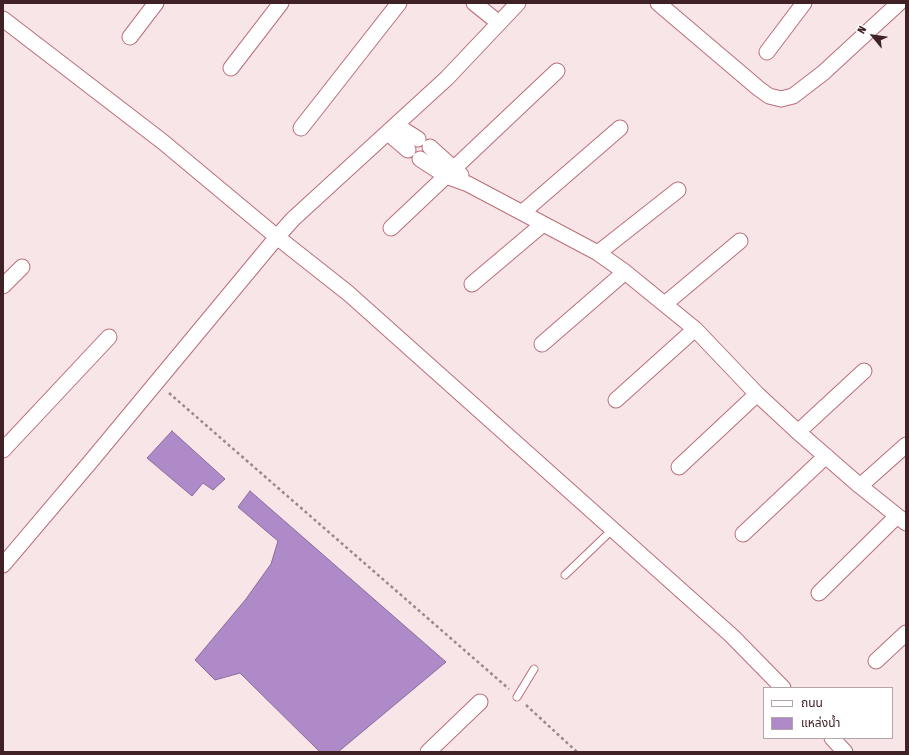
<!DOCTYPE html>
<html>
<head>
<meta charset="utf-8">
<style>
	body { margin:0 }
	#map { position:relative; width:909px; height:755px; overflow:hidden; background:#f7e5e7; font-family:"Fira Sans Condensed","Noto Sans Thai",sans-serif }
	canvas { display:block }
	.frame { position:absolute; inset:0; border:4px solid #402126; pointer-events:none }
	.legend { position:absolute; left:763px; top:687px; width:130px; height:52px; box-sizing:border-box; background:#fff; border:1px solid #b3a6a8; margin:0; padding:5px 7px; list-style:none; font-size:12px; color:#402126 }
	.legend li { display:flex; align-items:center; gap:8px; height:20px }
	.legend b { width:20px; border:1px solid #b3a6a8 }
	.north { position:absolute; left:853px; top:16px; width:40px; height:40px; -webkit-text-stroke:3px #fff; paint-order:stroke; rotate:299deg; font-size:11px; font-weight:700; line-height:16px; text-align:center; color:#402126 }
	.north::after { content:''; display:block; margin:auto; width:14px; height:18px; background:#402126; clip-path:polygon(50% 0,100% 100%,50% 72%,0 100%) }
</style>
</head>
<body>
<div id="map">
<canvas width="909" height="755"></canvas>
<div class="frame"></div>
<ul class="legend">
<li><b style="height:5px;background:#fff"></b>ถนน</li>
<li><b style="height:11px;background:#ae8ac9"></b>แหล่งน้ำ</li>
</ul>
<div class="north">N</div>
</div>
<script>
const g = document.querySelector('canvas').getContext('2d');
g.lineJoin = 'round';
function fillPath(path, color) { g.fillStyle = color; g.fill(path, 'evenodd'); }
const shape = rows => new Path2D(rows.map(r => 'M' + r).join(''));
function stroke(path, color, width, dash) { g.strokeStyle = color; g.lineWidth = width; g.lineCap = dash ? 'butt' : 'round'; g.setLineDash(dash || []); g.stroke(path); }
const water = shape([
	[172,431,225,479,213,490,203,483,192,496,147,458,172,431],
	[250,491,446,662,338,752,320,752,240,673,215,680,195,660,246,599,271,564,278,541,238,507,250,491]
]);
fillPath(water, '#ae8ac9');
stroke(water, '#8d6a98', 1);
const service = shape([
	[565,575,613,529],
	[517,697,534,669]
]);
const minor = shape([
	[474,3,499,23],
	[658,3,758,88,769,96,781,99,793,96,823,73,899,3],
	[3,19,163,142,277,237,348,293,732,636,783,688],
	[130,37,156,3],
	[767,52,804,3],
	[231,68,281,3],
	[396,125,418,139],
	[301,128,399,3],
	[388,133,408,150],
	[430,147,461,175],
	[420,159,446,176,468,184,598,253,625,272,695,329,757,394,798,432,860,486,906,523],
	[523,212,620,128],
	[391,228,557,71],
	[598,253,678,190],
	[472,284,543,224],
	[3,286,22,267],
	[666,303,740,241],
	[542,344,625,272],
	[616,400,695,329],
	[798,432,864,371],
	[3,450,109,337],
	[679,467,757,394],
	[860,486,906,445],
	[743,534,826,456],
	[3,565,92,460,277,237,293,219,447,78,518,3],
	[819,593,897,516],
	[876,661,906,633],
	[832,738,845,752],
	[428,752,480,702]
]);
stroke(service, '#ba6e7a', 9);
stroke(minor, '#ba6e7a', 17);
stroke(shape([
	[169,393,509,689],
	[526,705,577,752]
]), '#9f868a', 2.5, [3, 3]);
stroke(service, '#fff', 7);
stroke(minor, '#fff', 15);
</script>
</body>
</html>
